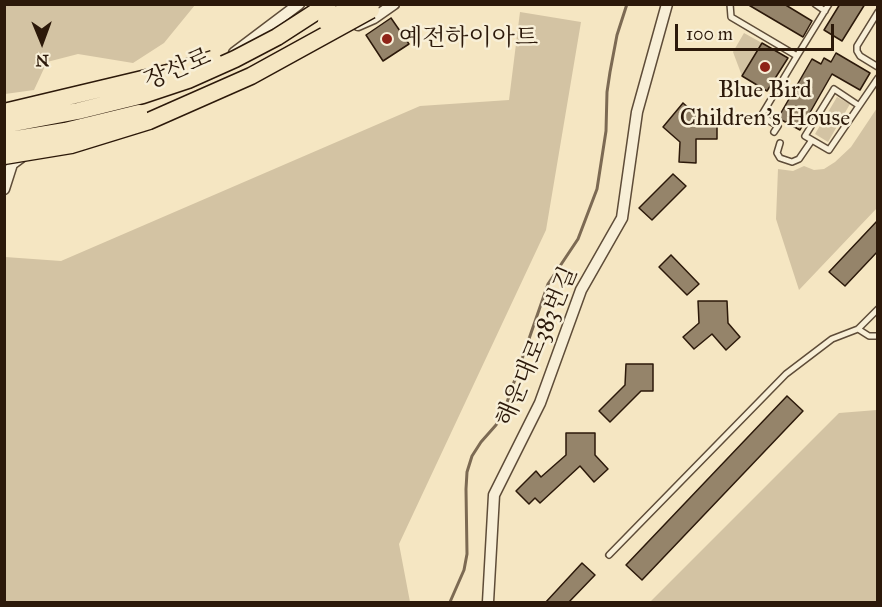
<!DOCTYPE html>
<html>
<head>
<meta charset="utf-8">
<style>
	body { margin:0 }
	#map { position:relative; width:882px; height:607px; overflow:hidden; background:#f5e6c2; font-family:"IM FELL Great Primer",serif }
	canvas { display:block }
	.frame { position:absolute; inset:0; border:6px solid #2c190a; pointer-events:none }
	.north { position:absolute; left:12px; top:12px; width:60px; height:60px; -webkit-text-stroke:4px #f8efd7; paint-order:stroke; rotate:179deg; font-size:16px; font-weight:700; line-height:24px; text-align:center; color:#2c190a }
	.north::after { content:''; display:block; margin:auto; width:21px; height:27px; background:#2c190a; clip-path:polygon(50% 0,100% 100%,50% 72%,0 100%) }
	.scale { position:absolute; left:675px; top:24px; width:159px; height:27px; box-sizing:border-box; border:3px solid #2c190a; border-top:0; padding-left:8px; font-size:18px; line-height:21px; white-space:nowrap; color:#2c190a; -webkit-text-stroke:4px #f8efd7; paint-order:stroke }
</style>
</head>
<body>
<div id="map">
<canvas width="882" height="607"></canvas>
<div class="frame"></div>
<div class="north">N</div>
<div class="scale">100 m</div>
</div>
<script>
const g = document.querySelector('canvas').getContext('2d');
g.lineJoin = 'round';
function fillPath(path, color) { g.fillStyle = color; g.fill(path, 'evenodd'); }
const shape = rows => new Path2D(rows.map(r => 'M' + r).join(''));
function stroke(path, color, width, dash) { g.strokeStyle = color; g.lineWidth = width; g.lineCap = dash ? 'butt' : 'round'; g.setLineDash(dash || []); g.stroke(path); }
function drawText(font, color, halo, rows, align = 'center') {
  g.font = font + ' "IM FELL Great Primer","Noto Serif KR",serif'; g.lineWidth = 5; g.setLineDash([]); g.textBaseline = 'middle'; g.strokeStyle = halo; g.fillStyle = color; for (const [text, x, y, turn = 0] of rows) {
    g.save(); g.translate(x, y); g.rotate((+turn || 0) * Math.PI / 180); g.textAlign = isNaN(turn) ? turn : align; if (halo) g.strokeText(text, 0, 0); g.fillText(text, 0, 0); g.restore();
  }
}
fillPath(shape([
	[4,5,5,4,195,5,164,43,133,63,78,54,47,62,34,90,5,94],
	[520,12,581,22,546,230,399,544,410,602,5,602,5,257,61,261,420,106,509,100],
	[744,33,762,43,742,76,733,52],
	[837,97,850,104,828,142,815,134],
	[877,108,877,208,799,290,776,219,778,169,793,171,804,166,814,170,824,169,835,162,851,147],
	[877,410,877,602,650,602,839,413]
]), '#d3c3a3');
stroke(shape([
	[450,602,464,570,467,554,466,489,467,472,472,456,481,442,496,425,504,411,548,284,578,239,597,189,606,131,607,92,610,72,617,35,627,4]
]), '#7c6a53', 3);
const building = shape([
	[747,4,784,4,812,21,803,37,747,4],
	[840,4,865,4,842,41,824,30,840,4],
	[391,18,409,44,383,61,366,35,391,18],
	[762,43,788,58,767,91,742,76,762,43],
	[836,53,870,73,860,90,832,74,800,130,778,118,812,59,821,64,824,58,831,62,836,53],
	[683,103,705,122,717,122,717,139,696,139,696,163,679,162,680,142,663,127,683,103],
	[673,174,686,186,652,220,639,208,673,174],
	[878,220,878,251,845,286,829,272,878,220],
	[671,255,699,284,687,295,659,267,671,255],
	[698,301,727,301,728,323,740,337,726,350,712,334,694,349,683,337,699,323,698,301],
	[626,364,653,364,653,391,641,391,610,422,599,411,625,385,626,364],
	[787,396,803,411,642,580,626,565,787,396],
	[566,433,595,433,595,455,608,469,594,482,580,466,540,503,535,498,529,504,516,491,536,471,541,477,566,455,566,433],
	[582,563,595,575,568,603,545,603,582,563]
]);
fillPath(building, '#95846a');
stroke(building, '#2c190a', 1.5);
const service = shape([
	[730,4,731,17,797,56,761,116,778,126,774,132],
	[815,4,825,11],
	[878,12,857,46,857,51,860,56,878,67],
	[797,56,829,4],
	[858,105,834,89,805,136,829,150,878,78],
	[780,143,777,153,780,158,792,162,799,159,812,140],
	[858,329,869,336,878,336],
	[609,555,786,374,832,339,858,329,878,309]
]);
const minor = shape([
	[358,25,374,18,394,4],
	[234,53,299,4],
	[4,189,12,164,24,155],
	[488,602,494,495,540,403,581,290,622,218,637,112,667,4]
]);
stroke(service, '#5e4c38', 8);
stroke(minor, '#5e4c38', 13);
stroke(service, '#f8efd7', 5);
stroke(minor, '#f8efd7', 10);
const trunkBridge = shape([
	[326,22,355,4],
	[4,112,172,72,213,59],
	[4,125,78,111,143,95,188,80,235,59,277,37,328,4],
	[4,141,65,131,139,113],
	[4,156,71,145,149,121,251,76,371,10]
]);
stroke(trunkBridge, '#2c190a', 19, []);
stroke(trunkBridge, '#f5e6c2', 16);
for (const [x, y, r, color] of [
	[387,39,6,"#8f2418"],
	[765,67,6,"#8f2418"]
]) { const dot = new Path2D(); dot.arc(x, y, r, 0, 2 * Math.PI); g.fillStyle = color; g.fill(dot); stroke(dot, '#f8efd7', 2); }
drawText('24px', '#2c190a', '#f8efd7', [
	["예전하이아트",399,39],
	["Blue Bird",765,91,"center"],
	["Children's House",765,119,"center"]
], 'left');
drawText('24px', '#2c190a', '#f8efd7', [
	["장산로",178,70,-23],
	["해운대로383번길",538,347,-67]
]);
</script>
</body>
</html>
